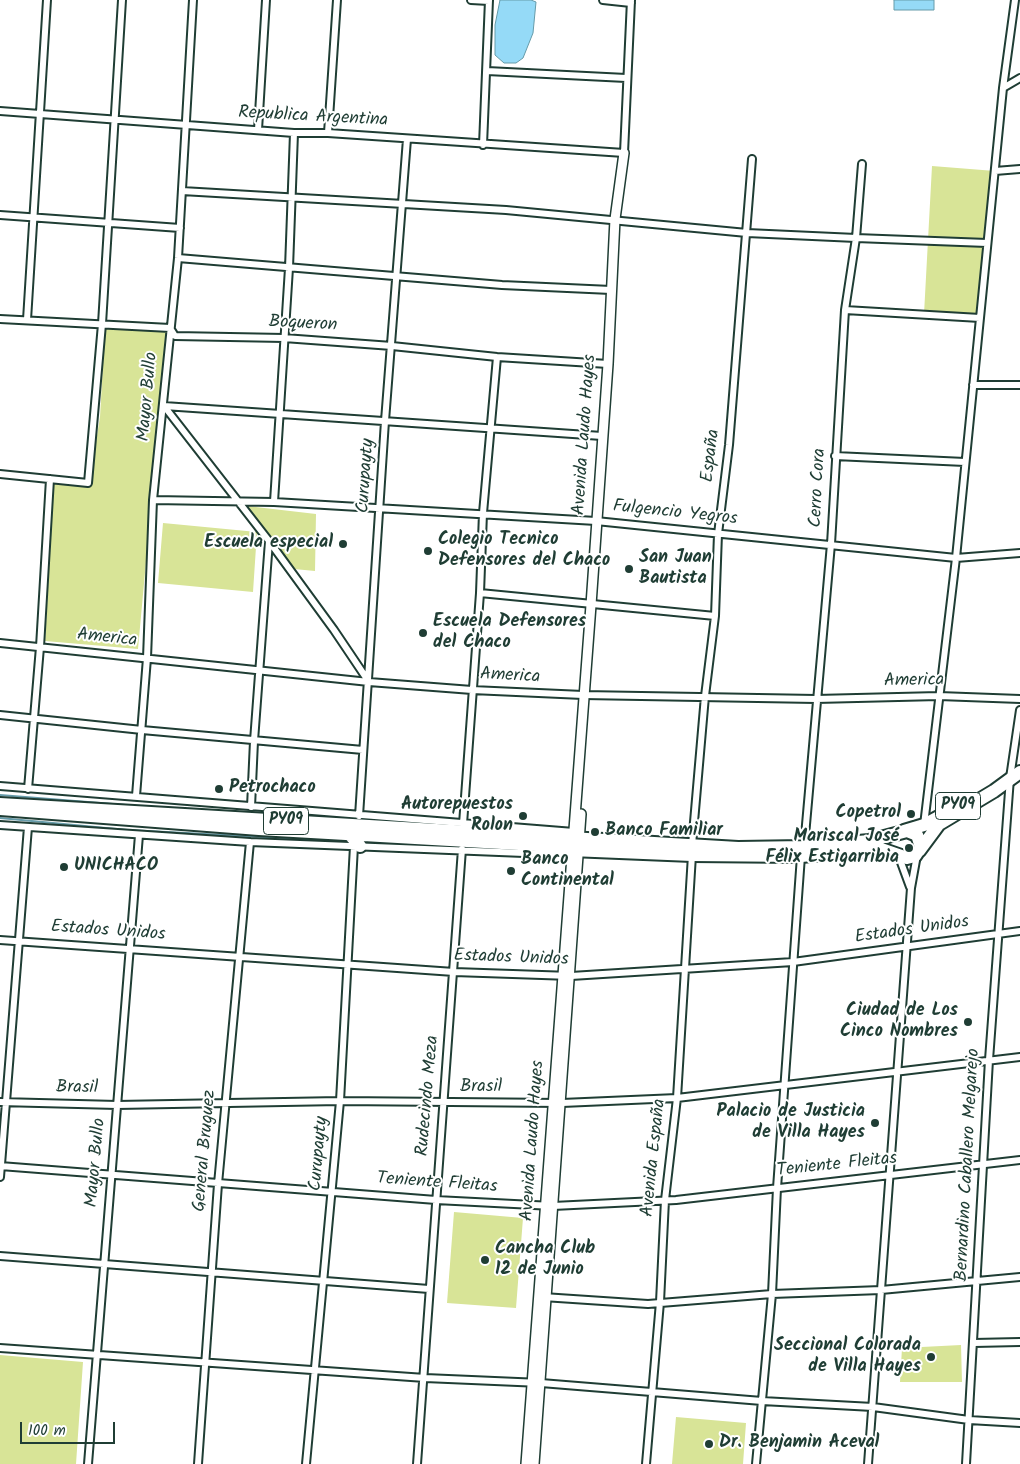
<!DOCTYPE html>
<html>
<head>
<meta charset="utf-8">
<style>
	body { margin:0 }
	#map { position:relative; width:1020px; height:1464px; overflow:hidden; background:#fff; font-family:Kalam,sans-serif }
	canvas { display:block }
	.scale { position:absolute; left:20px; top:1422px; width:95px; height:22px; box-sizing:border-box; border:2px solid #1f3d34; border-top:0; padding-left:6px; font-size:15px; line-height:18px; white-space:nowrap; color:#1f3d34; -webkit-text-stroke:4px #fff; paint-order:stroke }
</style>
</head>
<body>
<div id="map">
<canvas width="1020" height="1464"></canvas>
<div class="scale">100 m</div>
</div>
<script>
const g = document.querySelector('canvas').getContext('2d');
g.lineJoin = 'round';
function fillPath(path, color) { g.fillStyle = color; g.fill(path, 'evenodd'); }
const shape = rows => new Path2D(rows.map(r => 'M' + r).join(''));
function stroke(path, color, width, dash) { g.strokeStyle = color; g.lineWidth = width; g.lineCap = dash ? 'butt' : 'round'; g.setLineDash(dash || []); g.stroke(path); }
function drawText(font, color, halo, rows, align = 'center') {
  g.font = font + ' Kalam,sans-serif'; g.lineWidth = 4; g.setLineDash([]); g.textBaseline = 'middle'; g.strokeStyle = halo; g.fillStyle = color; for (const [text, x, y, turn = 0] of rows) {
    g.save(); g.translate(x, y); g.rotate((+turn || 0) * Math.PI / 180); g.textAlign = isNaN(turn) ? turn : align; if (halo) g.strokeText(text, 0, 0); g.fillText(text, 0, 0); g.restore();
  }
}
fillPath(shape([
	[932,166,995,171,980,318,924,314],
	[105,327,167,332,138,649,45,641,54,482,89,485,100,417],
	[247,506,316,514,315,571,294,569],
	[163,523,257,532,253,592,158,583],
	[454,1212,523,1218,516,1308,447,1303],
	[961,1345,962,1382,900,1382,902,1348],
	[0,1355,83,1362,76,1464,0,1464],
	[676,1417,746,1423,743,1464,672,1464]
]), '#d8e497');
const water = shape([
	[500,0,531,0,536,2,533,33,523,58,516,63,504,63,495,55,495,25,500,0],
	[894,0,934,0,934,10,894,10,894,0]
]);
fillPath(water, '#95daf7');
stroke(water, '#669ba9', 1);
stroke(shape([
	[0,795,163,808],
	[0,818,127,830,322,840]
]), '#669ba9', 2);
const street = shape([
	[471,0,489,1],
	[603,0,631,3],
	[487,71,626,78],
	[1003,88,1015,0],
	[0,111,294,133,328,133,624,153,631,0],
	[258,130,266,0],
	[328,133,337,0],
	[483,145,489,0],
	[862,164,856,238,987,243],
	[995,171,1020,169],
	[182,191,506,210,747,233,856,238,845,310,831,544,804,847],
	[0,215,180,228],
	[178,258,502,285,611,290],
	[845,310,980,318],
	[0,319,170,328,175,336,284,338,392,346,497,357,608,364],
	[27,320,47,0],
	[973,385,1020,385],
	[164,406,602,436],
	[164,406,269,541,334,630,369,682],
	[835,456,965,462],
	[0,474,88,483,102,324,122,0],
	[153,500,274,502,596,521,956,558,1020,553],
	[274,502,289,268,294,133],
	[480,593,715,616],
	[0,643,369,682,472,690,583,695,816,699,939,696,1020,699],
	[0,715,142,730,363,750],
	[0,786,574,832],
	[28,789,40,647,50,479],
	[136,796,147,658,153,500,178,258,193,0],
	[251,807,254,741,269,541],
	[359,816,385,421,407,139],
	[463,824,480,593,483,513,497,357],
	[0,825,250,842,549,854,567,851],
	[924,825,956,558,1003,88,1020,78],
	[692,845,705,696,715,616,718,534,729,445,752,159],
	[899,857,910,887],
	[0,940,454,972,571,976,793,962,1020,931],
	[0,1102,117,1105,340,1101,562,1103,677,1098,1020,1057],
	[0,1166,436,1200,553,1206,676,1200,1020,1160],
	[0,1177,28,827],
	[0,1256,429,1289],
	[543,1297,648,1304,772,1294,881,1290,1020,1277],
	[974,1343,1020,1342],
	[0,1348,425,1378,541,1383,762,1401,873,1407,969,1420,1020,1423],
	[88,1464,139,835],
	[198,1464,218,1184,250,842],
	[306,1464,340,1101,354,846],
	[417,1464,462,849],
	[646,1464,660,1302,665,1200,677,1098,692,855],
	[756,1464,772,1294,777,1188,801,856],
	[868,1464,911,888,917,855],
	[966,1464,989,1060,1010,778,1020,710]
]);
const secondary = shape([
	[526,1464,591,605,608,364,615,219,624,153],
	[534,1464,581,814]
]);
const highway = shape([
	[0,804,738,848,804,847,869,841,907,831,917,835,921,847,915,856,907,858,881,849,801,856,692,855,571,850,554,846,259,829,0,809],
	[904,831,924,825,944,814],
	[348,833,360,846],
	[919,851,939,824,994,791,1020,772]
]);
stroke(street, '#1f3d34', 10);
stroke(secondary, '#1f3d34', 12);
stroke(highway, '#1f3d34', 16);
stroke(street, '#fff', 6);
stroke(secondary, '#fff', 9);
stroke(highway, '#fff', 12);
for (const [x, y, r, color] of [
	[343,544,5,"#1f3d34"],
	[428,551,5,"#1f3d34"],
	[629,569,5,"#1f3d34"],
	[423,633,5,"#1f3d34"],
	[219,789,5,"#1f3d34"],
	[911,814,5,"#1f3d34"],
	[523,816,5,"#1f3d34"],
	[595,832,5,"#1f3d34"],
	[909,848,5,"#1f3d34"],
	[64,867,5,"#1f3d34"],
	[511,871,5,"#1f3d34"],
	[968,1022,5,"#1f3d34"],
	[875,1123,5,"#1f3d34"],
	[485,1260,5,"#1f3d34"],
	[931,1357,5,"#1f3d34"],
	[709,1444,5,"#1f3d34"]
]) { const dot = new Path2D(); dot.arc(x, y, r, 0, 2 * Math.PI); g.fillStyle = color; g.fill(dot); stroke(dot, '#fff', 2); }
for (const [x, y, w] of [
	[958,806,45],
	[286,821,45]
]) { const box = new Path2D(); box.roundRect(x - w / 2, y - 13.5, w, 27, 4); g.fillStyle = '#fff'; g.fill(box); stroke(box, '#1f3d34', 1); }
drawText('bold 16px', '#1f3d34', null, [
	["PY09",958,806],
	["PY09",286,821]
]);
drawText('18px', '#1f3d34', '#fff', [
	["Republica Argentina",313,118,3],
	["Boqueron",303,325,3],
	["Mayor Bullo",149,397,-85],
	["Avenida Laudo Hayes",586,435,-86],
	["España",712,456,-83],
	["Curupayty",367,476,-86],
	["Cerro Cora",819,488,-87],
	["Fulgencio Yegros",675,514,6],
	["America",107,639,6],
	["America",510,677,3],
	["America",914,682,-1],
	["Estados Unidos",912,931,-8],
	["Estados Unidos",108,932,4],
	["Estados Unidos",511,959,2],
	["Brasil",481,1088],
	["Brasil",77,1089,1],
	["Rudecindo Meza",429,1096,-85],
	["Avenida Laudo Hayes",534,1141,-86],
	["General Bruguez",206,1151,-85],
	["Curupayty",320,1154,-85],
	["Avenida España",655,1158,-84],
	["Mayor Bullo",97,1163,-85],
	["Bernardino Caballero Melgarejo",969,1165,-87],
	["Teniente Fleitas",837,1166,-6],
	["Teniente Fleitas",437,1184,4]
]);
drawText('bold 18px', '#1f3d34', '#fff', [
	["Colegio Tecnico",438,541],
	["Defensores del Chaco",438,562],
	["Escuela especial",333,544,"right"],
	["San Juan",639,559],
	["Bautista",639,580],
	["Escuela Defensores",433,623],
	["del Chaco",433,644],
	["Petrochaco",229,789],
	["Autorepuestos",513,806,"right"],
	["Rolon",513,827,"right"],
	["Copetrol",901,814,"right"],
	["Banco Familiar",605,832],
	["Mariscal José",899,838,"right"],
	["Félix Estigarribia",899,859,"right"],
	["Banco",521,861],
	["Continental",521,882],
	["UNICHACO",74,867],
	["Ciudad de Los",958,1012,"right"],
	["Cinco Nombres",958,1033,"right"],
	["Palacio de Justicia",865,1113,"right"],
	["de Villa Hayes",865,1134,"right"],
	["Cancha Club",495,1250],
	["12 de Junio",495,1271],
	["Seccional Colorada",921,1347,"right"],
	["de Villa Hayes",921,1368,"right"],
	["Dr. Benjamin Aceval",719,1444]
], 'left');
</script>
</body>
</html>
